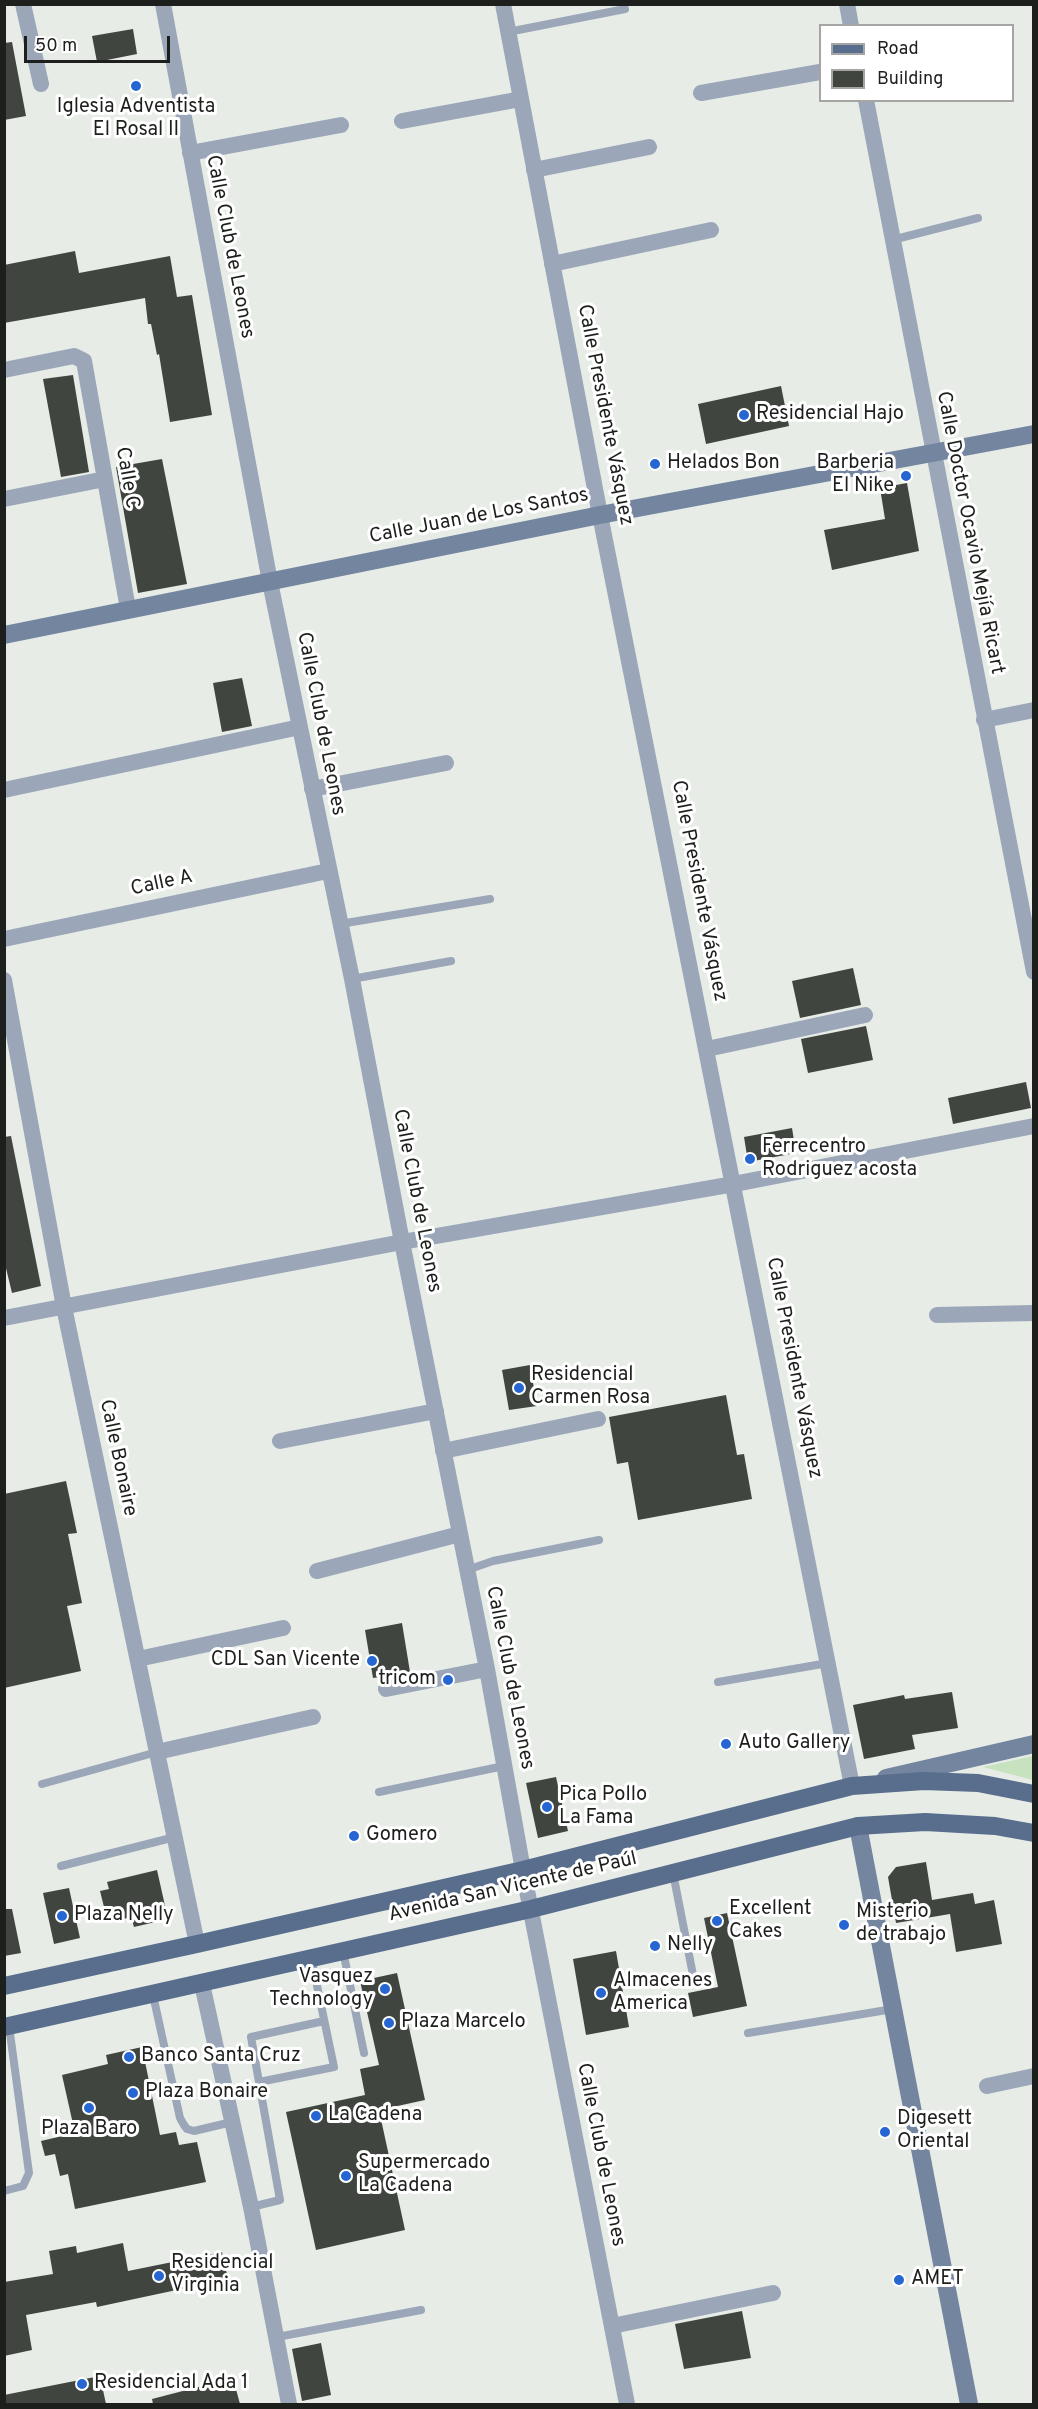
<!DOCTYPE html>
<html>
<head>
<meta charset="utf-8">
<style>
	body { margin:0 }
	#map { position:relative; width:1038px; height:2409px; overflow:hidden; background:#e7ece6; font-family:Overpass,sans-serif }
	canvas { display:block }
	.frame { position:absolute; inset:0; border:6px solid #1d1f1c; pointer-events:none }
	.legend { position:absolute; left:819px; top:24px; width:195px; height:78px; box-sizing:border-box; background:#fff; border:2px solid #a5a5a4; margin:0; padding:8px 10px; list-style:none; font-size:18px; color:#1d1f1c }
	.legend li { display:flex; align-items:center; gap:12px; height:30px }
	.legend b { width:30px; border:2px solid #a5a5a4 }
	.scale { position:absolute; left:24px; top:36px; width:146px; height:27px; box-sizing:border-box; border:3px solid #1d1f1c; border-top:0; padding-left:8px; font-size:18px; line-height:21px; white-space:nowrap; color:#1d1f1c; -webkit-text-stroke:4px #fff; paint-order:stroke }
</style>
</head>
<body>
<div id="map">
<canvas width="1038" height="2409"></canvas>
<div class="frame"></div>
<ul class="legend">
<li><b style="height:8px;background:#596d8d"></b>Road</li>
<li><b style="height:16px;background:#414540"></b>Building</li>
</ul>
<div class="scale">50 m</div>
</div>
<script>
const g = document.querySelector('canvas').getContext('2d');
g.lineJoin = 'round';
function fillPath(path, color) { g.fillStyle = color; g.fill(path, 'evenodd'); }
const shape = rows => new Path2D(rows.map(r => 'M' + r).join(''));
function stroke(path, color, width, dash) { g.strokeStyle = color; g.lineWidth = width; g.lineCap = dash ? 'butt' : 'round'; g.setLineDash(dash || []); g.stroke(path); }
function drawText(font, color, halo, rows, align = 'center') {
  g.font = font + ' Overpass,sans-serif'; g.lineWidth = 6; g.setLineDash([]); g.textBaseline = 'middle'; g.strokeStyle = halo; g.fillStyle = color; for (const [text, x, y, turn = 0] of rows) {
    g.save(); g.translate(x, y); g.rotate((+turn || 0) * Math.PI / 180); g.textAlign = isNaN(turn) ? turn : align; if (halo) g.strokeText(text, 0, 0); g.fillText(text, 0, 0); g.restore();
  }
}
fillPath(shape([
	[1033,1756,1033,1780,983,1767]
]), '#c6e2bf');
fillPath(shape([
	[133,29,137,54,97,62,92,36],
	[12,42,26,116,4,120,4,43],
	[75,251,79,273,170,256,177,297,192,295,212,415,170,422,159,354,157,355,151,324,148,324,145,298,4,323,4,265],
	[73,375,89,472,61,477,43,379],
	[781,386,789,426,706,444,698,404],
	[162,459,187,584,138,593,116,467],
	[907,483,919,551,832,570,824,530,885,519,880,488],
	[242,678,252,726,222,732,213,683],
	[853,968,861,1005,800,1018,792,981],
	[866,1026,873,1060,808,1073,801,1039],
	[1026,1082,1031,1108,953,1124,948,1098],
	[792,1128,796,1153,748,1162,744,1137],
	[11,1136,41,1286,12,1293,4,1260,4,1137],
	[530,1365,537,1406,509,1410,502,1370],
	[726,1395,737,1455,744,1454,752,1499,638,1520,628,1462,617,1464,609,1417],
	[66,1481,77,1533,68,1534,82,1603,67,1606,81,1671,4,1688,4,1494],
	[402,1623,410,1672,373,1678,365,1630],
	[952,1692,958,1728,912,1735,915,1749,864,1759,853,1705,904,1695,905,1699],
	[556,1777,568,1831,538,1838,526,1783],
	[926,1862,932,1900,973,1893,975,1904,994,1900,1002,1944,956,1952,950,1914,896,1923,888,1877,896,1867],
	[157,1870,168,1919,134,1927,131,1917,108,1923,100,1891,109,1889,107,1882],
	[69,1888,80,1938,54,1944,43,1893],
	[4,1909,12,1909,21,1953,4,1956],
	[727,1913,747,2006,693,2017,688,1993,718,1987,704,1918],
	[616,1951,629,2027,586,2035,573,1959],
	[397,1973,425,2100,379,2110,405,2230,316,2250,286,2112,365,2095,360,2069,379,2065,360,1981],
	[142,2047,160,2135,176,2132,179,2145,197,2142,206,2182,75,2209,68,2174,60,2176,55,2154,45,2156,41,2141,75,2133,62,2075,108,2064,106,2055],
	[123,2243,128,2271,222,2252,228,2279,97,2307,96,2302,26,2315,32,2350,4,2356,4,2282,53,2274,49,2251,76,2246,77,2253],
	[742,2311,751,2358,684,2369,675,2324],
	[321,2343,331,2395,302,2401,292,2349],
	[100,2376,106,2404,4,2404,4,2395],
	[233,2378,240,2404,153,2404,152,2399]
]), '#414540');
stroke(shape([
	[508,32,625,9],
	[892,240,978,218],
	[340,924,490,899],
	[352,979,451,961],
	[467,1570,493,1561,599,1540],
	[718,1682,828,1663],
	[42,1784,157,1752],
	[379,1792,504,1766],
	[61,1866,175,1837],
	[673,1873,693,1975],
	[343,1951,364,2053],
	[153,1995,180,2118,184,2125,187,2129,194,2131,232,2122],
	[748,2033,893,2009],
	[259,2082,334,2067,311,1957],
	[4,2191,23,2186,29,2173,9,2026],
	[251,2207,280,2200,251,2037,324,2021],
	[277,2337,421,2310]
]), '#9ba6b9', 8);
stroke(shape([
	[23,4,41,84],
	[163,4,270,582,352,979,402,1242,487,1669,523,1870,627,2404],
	[503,4,600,515,852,1786],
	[847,4,851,26],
	[701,93,820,72],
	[866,100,1034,972],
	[402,121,521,99],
	[190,153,341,125],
	[534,170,649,147],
	[552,264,711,230],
	[4,370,74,356,84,361,128,609],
	[4,499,105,479],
	[984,720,1034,710],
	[312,789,446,763],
	[4,790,300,727],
	[4,939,328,871],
	[4,980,64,1307,197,1944],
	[707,1049,865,1015],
	[937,1315,1034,1313],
	[4,1318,402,1242,734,1184,1034,1126],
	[280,1441,436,1411],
	[443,1451,598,1419],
	[317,1571,460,1534],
	[138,1659,283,1628],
	[386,1689,487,1669],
	[157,1752,313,1717],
	[202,1984,251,2207,289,2404],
	[987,2086,1034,2076],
	[612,2326,773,2293]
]), '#9ba6b9', 16);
stroke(shape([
	[4,635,600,515,1034,434],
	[886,1778,1034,1744],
	[858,1826,969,2404]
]), '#7485a0', 18);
stroke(shape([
	[4,1986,197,1944,523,1870,852,1786,924,1781,978,1783,1034,1794],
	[4,2027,531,1909,858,1826,925,1822,995,1826,1034,1833]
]), '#596d8d', 18);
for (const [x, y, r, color] of [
	[136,86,6,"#2566d2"],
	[744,415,6,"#2566d2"],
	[655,464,6,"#2566d2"],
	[906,476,6,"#2566d2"],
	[750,1159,6,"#2566d2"],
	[519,1388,6,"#2566d2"],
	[372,1661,6,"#2566d2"],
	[448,1680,6,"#2566d2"],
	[726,1744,6,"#2566d2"],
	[547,1807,6,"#2566d2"],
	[354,1836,6,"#2566d2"],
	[62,1916,6,"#2566d2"],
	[717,1921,6,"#2566d2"],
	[844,1925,6,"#2566d2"],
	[655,1946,6,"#2566d2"],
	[385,1989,6,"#2566d2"],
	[601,1993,6,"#2566d2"],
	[389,2023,6,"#2566d2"],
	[129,2057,6,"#2566d2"],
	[133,2093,6,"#2566d2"],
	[89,2108,6,"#2566d2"],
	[316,2116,6,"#2566d2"],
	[885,2132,6,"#2566d2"],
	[346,2176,6,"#2566d2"],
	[159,2276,6,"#2566d2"],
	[899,2280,6,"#2566d2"],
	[82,2384,6,"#2566d2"]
]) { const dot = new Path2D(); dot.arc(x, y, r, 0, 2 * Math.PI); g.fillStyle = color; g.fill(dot); stroke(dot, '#fff', 2); }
drawText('20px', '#1d1f1c', '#fff', [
	["Iglesia Adventista",136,108,"center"],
	["El Rosal II",136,131,"center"],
	["Residencial Hajo",756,415],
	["Helados Bon",667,464],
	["Barberia",894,464,"right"],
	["El Nike",894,487,"right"],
	["Ferrecentro",762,1148],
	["Rodriguez acosta",762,1171],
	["Residencial",531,1376],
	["Carmen Rosa",531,1399],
	["CDL San Vicente",360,1661,"right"],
	["tricom",436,1680,"right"],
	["Auto Gallery",738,1744],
	["Pica Pollo",559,1796],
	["La Fama",559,1819],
	["Gomero",366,1836],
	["Excellent",729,1910],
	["Cakes",729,1933],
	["Misterio",856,1913],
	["de trabajo",856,1936],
	["Plaza Nelly",74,1916],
	["Nelly",667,1946],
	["Vasquez",373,1978,"right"],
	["Technology",373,2001,"right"],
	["Almacenes",613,1982],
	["America",613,2005],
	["Plaza Marcelo",401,2023],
	["Banco Santa Cruz",141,2057],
	["Plaza Bonaire",145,2093],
	["La Cadena",328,2116],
	["Digesett",897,2120],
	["Oriental",897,2143],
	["Plaza Baro",89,2130,"center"],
	["Supermercado",358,2164],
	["La Cadena",358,2187],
	["Residencial",171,2264],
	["Virginia",171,2287],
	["AMET",911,2280],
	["Residencial Ada 1",94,2384]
], 'left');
drawText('20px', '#1d1f1c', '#fff', [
	["Calle Club de Leones",229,247,79],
	["Calle Presidente Vásquez",604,415,79],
	["Calle C",126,478,80],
	["Calle Juan de Los Santos",479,517,-11],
	["Calle Doctor Ocavio Mejía Ricart",969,533,79],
	["Calle Club de Leones",320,724,79],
	["Calle A",162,884,-12],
	["Calle Presidente Vásquez",698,891,79],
	["Calle Club de Leones",416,1201,79],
	["Calle Presidente Vásquez",793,1368,79],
	["Calle Bonaire",117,1458,78],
	["Calle Club de Leones",509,1678,79],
	["Avenida San Vicente de Paúl",513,1888,-13],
	["Calle Club de Leones",600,2155,79]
]);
</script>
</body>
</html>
